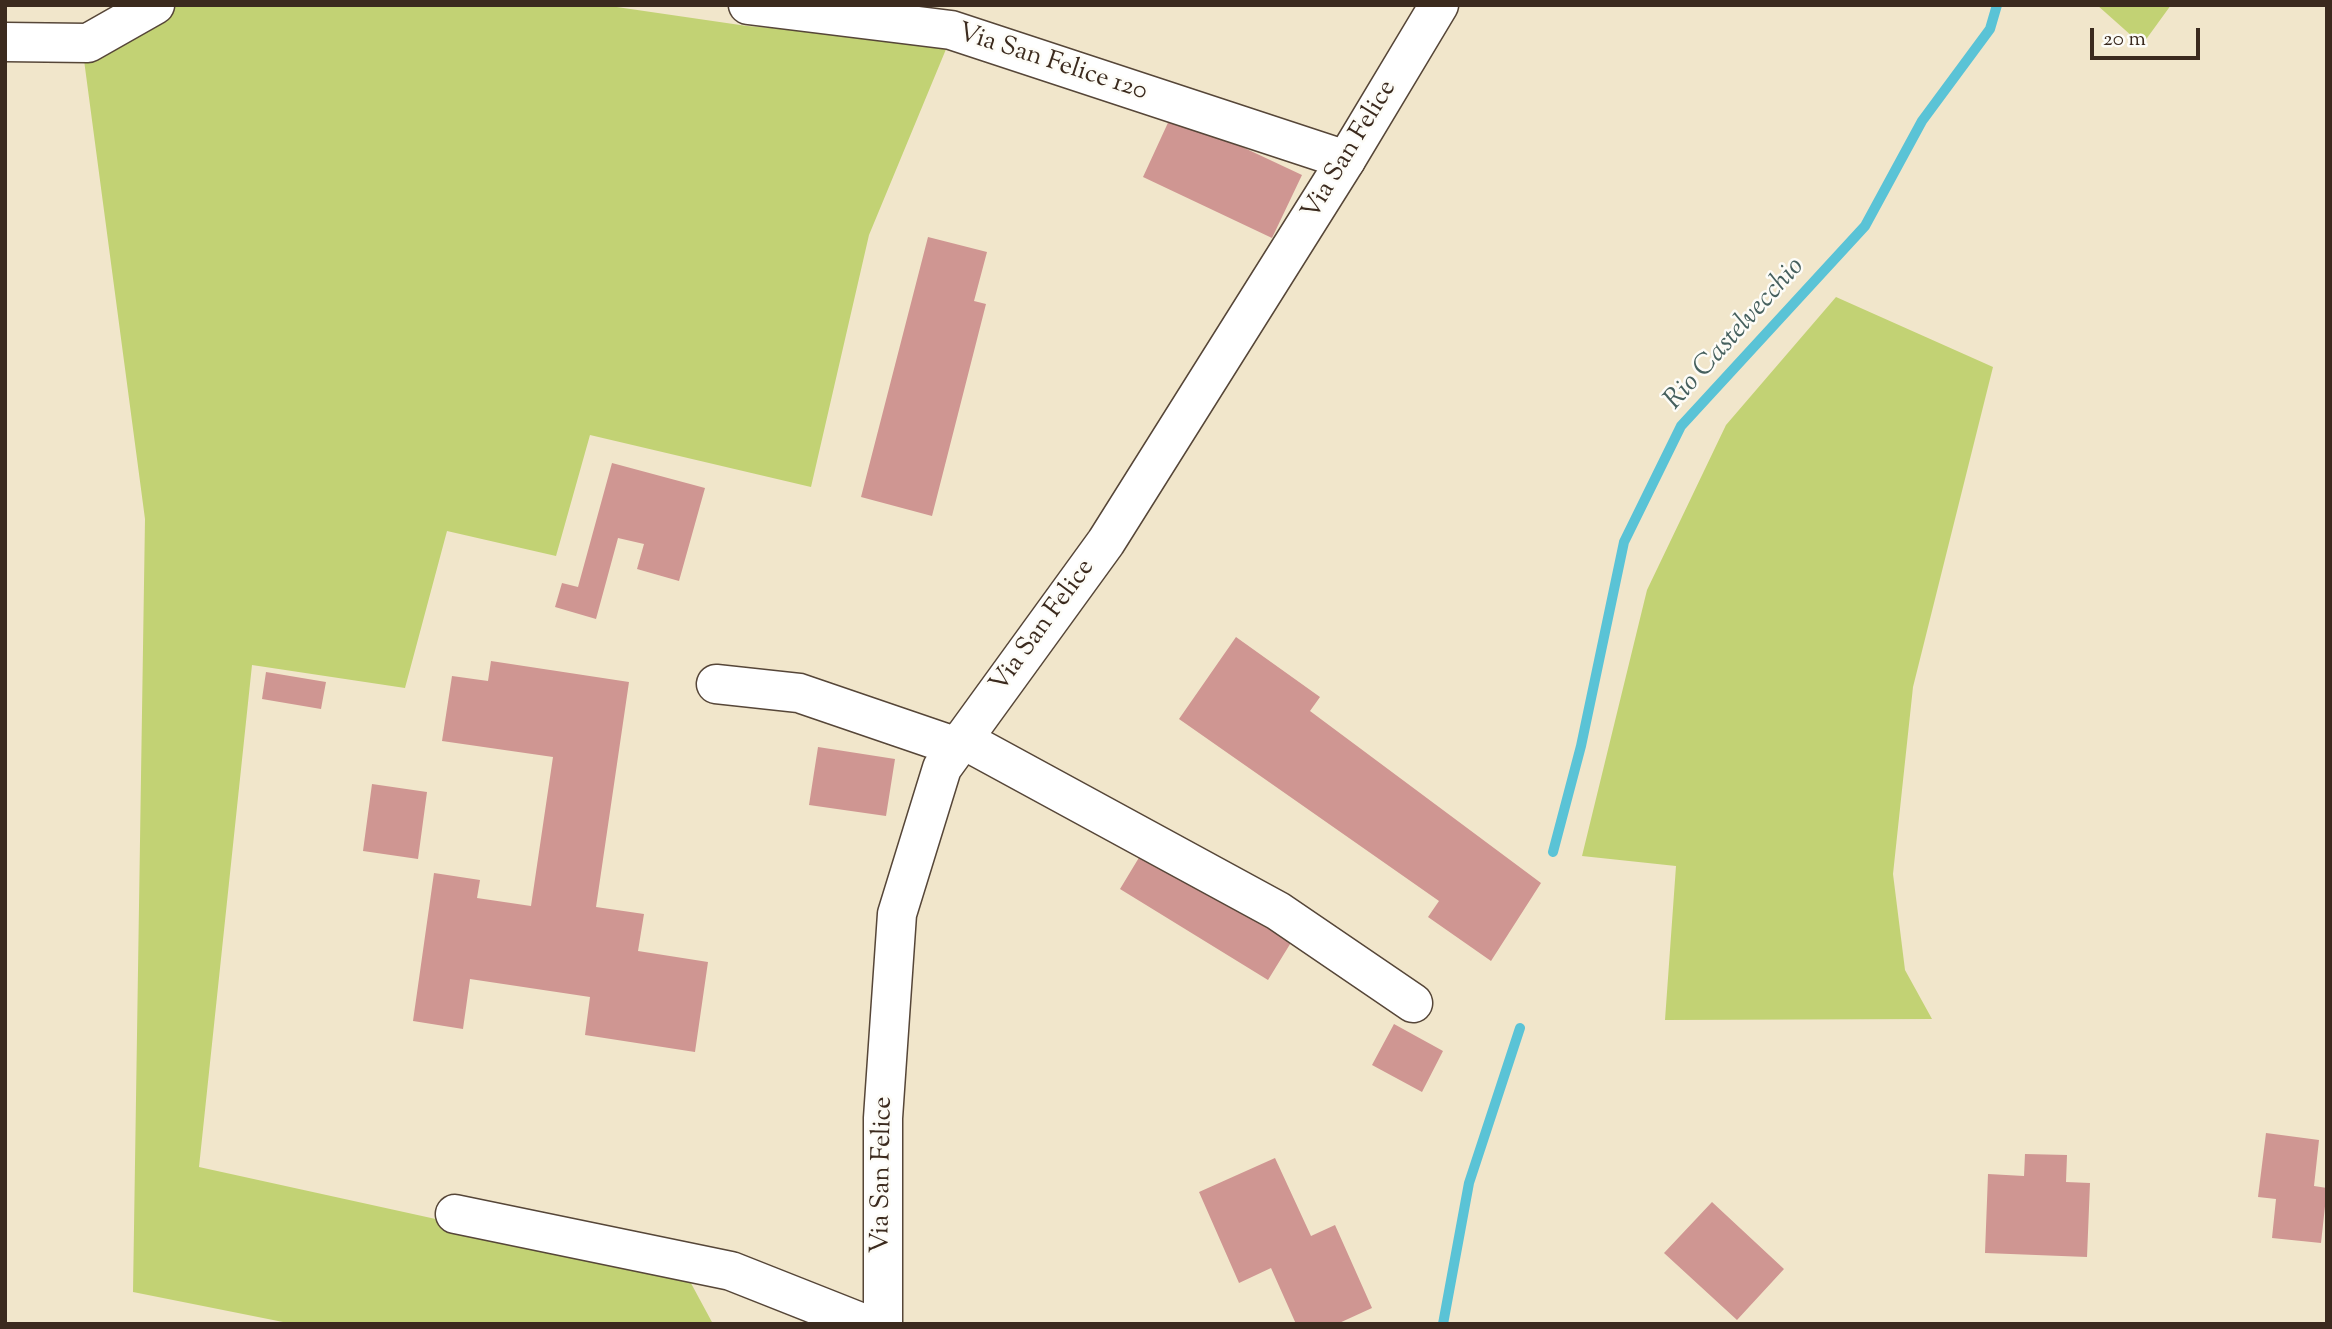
<!DOCTYPE html>
<html>
<head>
<meta charset="utf-8">
<style>
	body { margin:0 }
	#map { position:relative; width:2332px; height:1329px; overflow:hidden; background:#f1e6cb; font-family:"Sorts Mill Goudy",serif }
	canvas { display:block }
	.frame { position:absolute; inset:0; border:7px solid #3b2a1e; pointer-events:none }
	.scale { position:absolute; left:2090px; top:28px; width:110px; height:32px; box-sizing:border-box; border:4px solid #3b2a1e; border-top:0; padding-left:9px; font-size:21px; line-height:24px; white-space:nowrap; color:#3b2a1e; -webkit-text-stroke:5px #fdfcf7; paint-order:stroke }
</style>
</head>
<body>
<div id="map">
<canvas width="2332" height="1329"></canvas>
<div class="frame"></div>
<div class="scale">20 m</div>
</div>
<script>
const g = document.querySelector('canvas').getContext('2d');
g.lineJoin = 'round';
function fillPath(path, color) { g.fillStyle = color; g.fill(path, 'evenodd'); }
const shape = rows => new Path2D(rows.map(r => 'M' + r).join(''));
function stroke(path, color, width, dash) { g.strokeStyle = color; g.lineWidth = width; g.lineCap = dash ? 'butt' : 'round'; g.setLineDash(dash || []); g.stroke(path); }
function drawText(font, color, halo, rows, align = 'center') {
  g.font = font + ' "Sorts Mill Goudy",serif'; g.lineWidth = 5; g.setLineDash([]); g.textBaseline = 'middle'; g.strokeStyle = halo; g.fillStyle = color; for (const [text, x, y, turn = 0] of rows) {
    g.save(); g.translate(x, y); g.rotate((+turn || 0) * Math.PI / 180); g.textAlign = isNaN(turn) ? turn : align; if (halo) g.strokeText(text, 0, 0); g.fillText(text, 0, 0); g.restore();
  }
}
fillPath(shape([
	[176,5,603,5,747,26,949,42,869,235,811,487,590,435,556,556,447,531,405,688,252,665,199,1167,686,1274,713,1324,293,1324,133,1292,145,519,84,60,151,29],
	[2097,5,2171,5,2142,45],
	[1836,297,1993,367,1913,687,1893,874,1905,970,1932,1019,1665,1020,1676,866,1582,856,1647,590,1726,425]
]), '#c2d274');
stroke(shape([
	[1553,852,1581,746,1624,542,1681,426,1865,226,1922,121,1990,29,1997,5],
	[1443,1324,1469,1183,1520,1028]
]), '#5ac3d6', 10);
fillPath(shape([
	[1172,114,1302,175,1272,238,1143,177],
	[928,237,987,252,974,301,986,304,932,516,861,497],
	[612,463,705,488,679,581,637,569,644,544,618,538,596,619,555,607,562,583,578,587],
	[1236,637,1320,697,1310,711,1541,883,1491,961,1428,917,1439,901,1179,719],
	[491,661,629,682,596,907,644,914,638,951,708,962,695,1052,585,1035,590,997,470,979,463,1029,413,1021,434,873,480,880,477,898,531,906,553,757,442,741,452,676,488,681],
	[266,672,326,682,321,709,262,699],
	[818,747,895,759,886,816,809,805],
	[372,784,427,792,418,859,363,851],
	[1146,846,1295,936,1268,980,1120,889],
	[1394,1024,1443,1051,1422,1092,1372,1065],
	[2266,1133,2319,1140,2314,1186,2327,1188,2321,1243,2272,1238,2276,1199,2258,1197],
	[2025,1154,2067,1155,2066,1182,2090,1183,2087,1257,1985,1253,1988,1174,2024,1176],
	[1275,1158,1311,1236,1335,1225,1372,1308,1337,1324,1296,1324,1271,1268,1239,1283,1199,1192],
	[1712,1202,1784,1269,1737,1320,1664,1253]
]), '#cf9692');
const street = shape([
	[748,5,951,30,1346,160],
	[5,42,88,43,155,5],
	[716,684,799,693,957,747],
	[962,739,1278,911,1413,1003],
	[455,1214,731,1271,865,1324]
]);
const secondary = shape([
	[883,1324,883,1118,897,914,942,768,1106,542,1346,160,1439,5]
]);
stroke(street, '#564638', 41);
stroke(secondary, '#564638', 41);
stroke(street, '#fff', 38);
stroke(secondary, '#fff', 38);
drawText('26px', '#3b2a1e', '#fdfcf7', [
	["Via San Felice 120",1052,64,18],
	["Via San Felice",1351,151,-59],
	["Via San Felice",1044,627,-54],
	["Via San Felice",884,1175,-89]
]);
drawText('italic 28px', '#46605e', '#fdfcf7', [
	["Rio Castelvecchio",1736,335,-48]
]);
</script>
</body>
</html>
